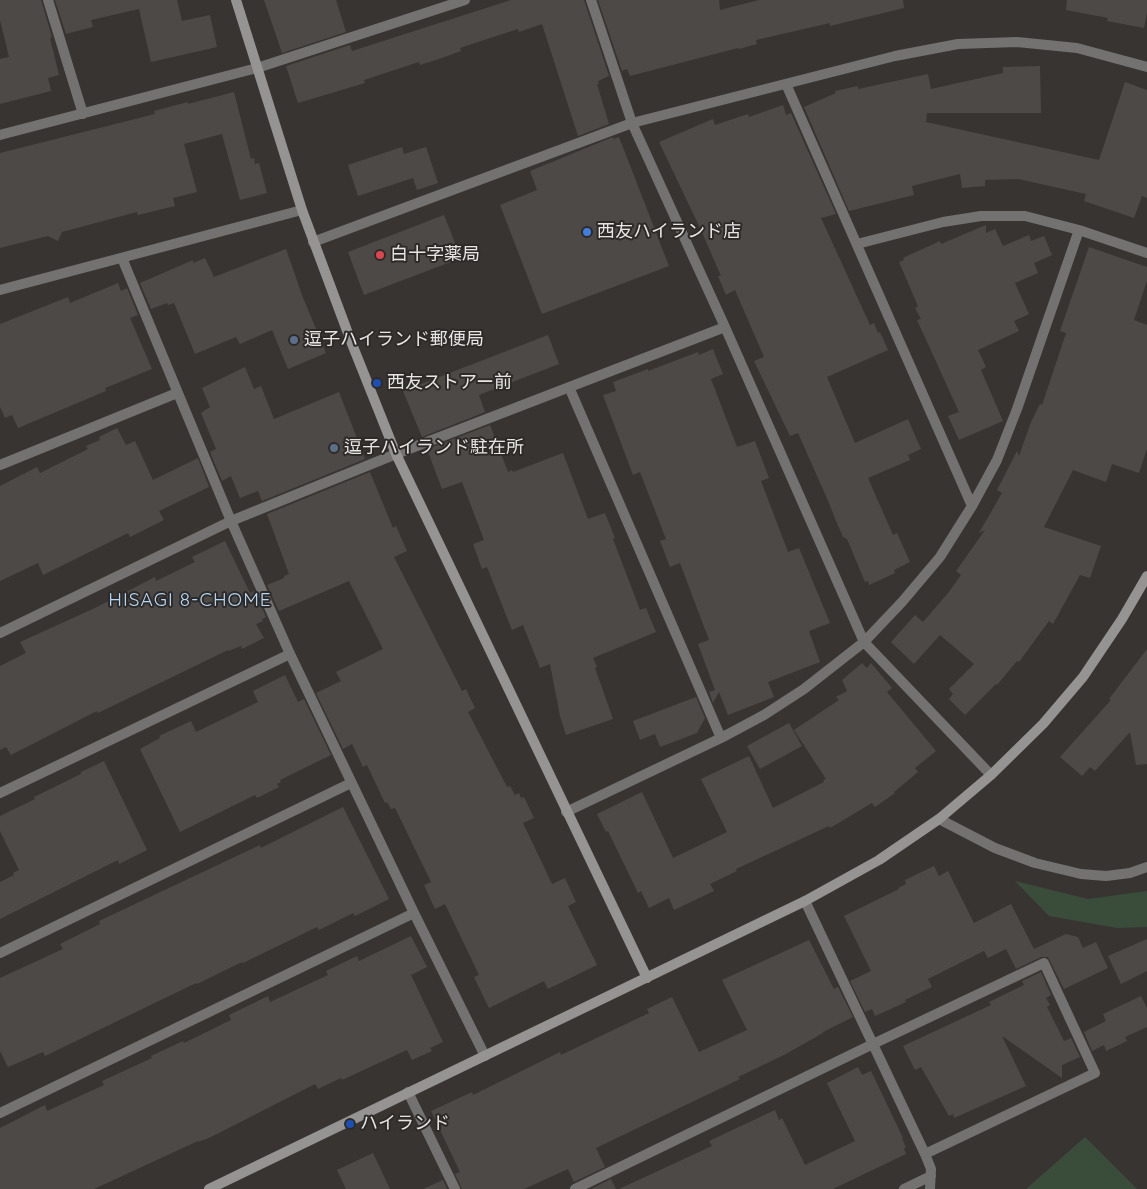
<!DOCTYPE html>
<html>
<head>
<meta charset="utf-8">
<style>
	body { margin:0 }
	canvas { display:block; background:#383432 }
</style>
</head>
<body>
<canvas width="1147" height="1189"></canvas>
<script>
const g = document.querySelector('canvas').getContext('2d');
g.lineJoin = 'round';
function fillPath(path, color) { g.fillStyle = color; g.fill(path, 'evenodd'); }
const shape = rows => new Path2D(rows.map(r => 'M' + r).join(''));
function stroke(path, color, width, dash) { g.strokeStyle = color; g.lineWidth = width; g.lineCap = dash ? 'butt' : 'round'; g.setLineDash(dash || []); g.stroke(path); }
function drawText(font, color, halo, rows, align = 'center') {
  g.font = font + ' Quicksand,"Noto Sans JP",sans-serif'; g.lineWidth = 4; g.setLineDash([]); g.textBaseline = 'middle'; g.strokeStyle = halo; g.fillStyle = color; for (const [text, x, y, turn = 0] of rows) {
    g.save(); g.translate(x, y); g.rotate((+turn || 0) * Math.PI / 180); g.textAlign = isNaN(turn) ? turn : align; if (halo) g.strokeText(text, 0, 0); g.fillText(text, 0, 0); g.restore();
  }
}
fillPath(shape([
	[1015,881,1088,899,1147,891,1147,927,1117,928,1049,916],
	[1085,1137,1137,1189,1026,1189]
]), '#3a4c3a');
fillPath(shape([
	[0,0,41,0,52,37,50,38,59,75,48,78,51,91,0,104,0,59,9,57,0,20],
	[55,0,177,0,182,21,210,15,217,47,151,62,139,9,91,20,93,27,66,34],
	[264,0,336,0,346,32,282,53],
	[511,0,584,0,609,76,598,81,599,84,597,84,609,124,578,136,542,24,519,32,518,29,481,41,460,48,461,51,439,59,420,65,419,62,364,80,365,83,298,103,286,66,350,45,352,51],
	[598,0,719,0,720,10,759,0,903,0,904,8,830,26,830,23,756,40,757,44,739,49,738,48,630,76,627,69,622,71],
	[1067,0,1147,0,1147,12,1144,28,1107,21,1108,18,1066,10],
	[1040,66,1041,113,927,113,926,122,1099,160,1125,82,1147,90,1147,198,1142,196,1134,218,1084,201,1086,194,1018,179,985,180,985,186,962,188,960,174,912,186,914,195,849,211,804,107,836,93,835,91,858,86,858,89,928,74,931,89,1003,73,1003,67],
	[234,92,251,159,254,158,255,164,259,163,267,193,240,200,222,134,184,144,197,192,173,198,175,206,138,215,137,212,62,232,58,241,48,236,0,248,0,153,155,114,154,111,188,102,188,104],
	[783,105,786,115,791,113,836,214,821,218,870,325,874,323,878,333,880,332,888,350,827,377,855,443,908,419,921,449,908,455,910,460,868,478,893,535,897,533,910,562,894,570,895,573,869,585,868,581,865,582,847,539,843,537,836,521,829,503,798,433,790,436,754,361,764,357,735,290,726,295,718,276,721,276,701,230,659,142,713,119,715,125,748,114,749,117],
	[613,137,613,139,619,137,669,266,542,314,500,205,537,190,530,171],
	[402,147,404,154,426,147,438,183,417,190,413,178,358,196,348,165],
	[444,215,461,258,364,295,348,252],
	[986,225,986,233,995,229,1003,246,1029,235,1031,241,1044,236,1052,255,1034,263,1038,273,1015,283,1029,314,1014,321,1019,331,978,350,986,367,981,370,1003,421,959,440,948,416,959,412,917,320,921,319,915,308,918,306,899,262,904,260,903,258,940,241,941,244],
	[1089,247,1147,267,1147,281,1134,320,1147,325,1147,449,1139,473,1112,464,1106,482,1073,470,1044,527,1101,546,1090,578,1080,575,1053,624,1049,621,1019,662,1017,661,997,685,996,684,965,715,949,699,953,694,949,689,974,664,940,635,914,664,891,642,915,615,923,622,948,593,961,575,956,571,985,530,979,533,1002,493,997,490,1017,451,1019,456,1031,422,1040,404,1042,405,1066,333,1060,331],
	[286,249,302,295,326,353,288,369,272,330,240,344,236,337,195,354,174,303,168,305,167,303,151,309,140,283,193,260,193,263,205,258,214,277],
	[118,283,121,291,127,288,138,315,130,318,152,369,105,388,106,391,18,428,12,415,5,418,0,407,0,324,68,297,70,303],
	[548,335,559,364,479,395,485,412,422,437,403,391],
	[713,349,723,374,711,379,737,447,755,441,769,478,761,481,788,552,799,548,830,623,809,631,820,662,768,682,774,697,728,715,719,692,713,703,709,692,715,690,698,644,709,640,680,563,670,567,660,541,666,539,640,472,633,475,603,395,616,391,613,382,648,369,648,371,698,352,699,355],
	[245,367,254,389,261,386,274,419,339,392,365,459,262,501,258,491,240,498,231,476,222,481,210,452,216,449,201,413,210,407,202,388],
	[490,425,508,472,512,470,513,472,563,453,588,519,605,513,615,538,613,539,640,610,646,608,656,632,593,658,597,667,595,668,613,719,566,735,560,716,550,664,540,668,523,625,512,630,487,567,482,569,473,544,484,540,462,482,442,489,427,449],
	[117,428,126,445,135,441,153,480,198,458,209,487,159,511,164,520,130,537,128,533,43,575,38,563,0,581,0,486,37,467,40,473,88,449,86,446,100,440,99,437],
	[370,472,393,528,396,526,407,551,394,557,462,691,466,689,475,708,468,712,507,787,510,786,515,795,519,793,521,798,524,797,534,818,523,823,552,884,565,878,576,902,568,906,597,965,548,989,544,981,489,1008,474,977,479,975,445,904,435,909,424,885,431,882,395,808,391,809,387,802,385,803,367,765,363,767,352,744,343,749,316,693,341,681,336,672,383,649,349,581,279,611,267,585,284,578,284,576,289,574,267,514],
	[225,541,250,593,254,591,266,617,262,619,263,621,256,624,264,638,242,649,241,646,228,651,228,650,98,713,97,711,11,755,6,747,0,750,0,666,26,653,20,642,95,608,155,577,156,581,195,562,192,557],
	[1147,649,1147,764,1136,765,1130,732,1095,771,1090,767,1082,776,1060,757,1111,700,1109,699],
	[862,663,867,668,871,663,892,688,887,692,936,751,915,768,918,772,894,792,895,793,875,807,872,803,830,828,829,826,736,869,737,871,710,884,714,891,674,910,669,898,649,908,641,891,638,893,608,831,606,832,597,814,642,792,673,858,727,832,701,779,749,756,773,808,824,782,823,780,826,779,794,730,839,700,836,697,847,691,842,680],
	[285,675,298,702,304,699,331,755,280,780,281,782,277,784,279,787,257,798,255,795,180,832,140,749,160,738,159,736,191,721,196,732,258,702,253,691],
	[696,697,705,718,697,733,660,747,655,734,640,740,633,721],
	[789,723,802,746,760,769,747,746],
	[104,761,147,850,119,864,118,860,0,919,0,882,14,875,13,873,19,870,0,831,0,816,35,799,34,797,81,774,81,772],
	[343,807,389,899,355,916,353,913,319,930,317,927,243,963,242,962,197,984,196,983,45,1056,43,1052,8,1067,0,1051,0,978,63,949,60,944,100,924,99,921,260,845,261,848],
	[934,866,939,876,948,871,974,923,1011,904,1034,949,1066,934,1078,937,1083,948,1096,942,1108,968,1064,989,1048,957,1041,957,1016,969,1006,949,988,958,984,951,928,979,932,987,905,1000,906,1002,875,1016,872,1009,865,1012,850,981,871,971,844,916,899,889,898,888,906,884,905,880],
	[411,936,427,967,411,975,443,1042,430,1048,432,1051,412,1060,407,1050,342,1080,341,1078,318,1089,315,1084,209,1138,198,1142,198,1141,94,1189,0,1189,0,1128,45,1105,47,1111,104,1085,102,1081,152,1058,151,1056,183,1041,184,1043,231,1020,229,1015,268,996,270,1002,328,975,326,971,357,956,359,961],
	[1147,939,1147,971,1121,984,1108,956],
	[809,940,834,989,838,987,853,1017,823,1032,823,1033,784,1055,738,1077,740,1079,596,1148,605,1167,574,1182,568,1169,524,1189,462,1189,455,1174,460,1172,431,1111,472,1092,473,1095,560,1052,561,1055,649,1013,647,1009,672,997,699,1052,747,1030,722,980],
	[1041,972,1051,995,1046,998,1050,1005,1047,1007,1064,1041,1071,1038,1080,1057,1062,1065,1062,1078,1002,1036,1026,1086,954,1118,953,1114,949,1116,921,1067,915,1070,903,1046,991,1005,989,1002,1024,985,1022,981],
	[1141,996,1147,1008,1147,1027,1125,1037,1127,1041,1106,1051,1104,1045,1092,1051,1084,1032,1106,1021,1103,1014],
	[858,1067,862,1075,871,1071,903,1138,902,1138,906,1148,904,1148,906,1154,833,1189,619,1189,712,1146,709,1141,775,1110,779,1120,782,1118,805,1165,855,1141,827,1083],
	[373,1153,390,1189,346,1189,337,1170],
	[611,1179,616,1189,591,1189],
	[443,1180,447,1189,423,1189]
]), '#4c4946');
stroke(shape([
	[48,0,83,114],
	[591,0,632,123,725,327,864,642,991,775],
	[786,84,972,506],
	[0,135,257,68,465,0],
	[313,242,632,123,895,56,958,44,1017,42,1077,48,1147,67],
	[857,244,943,222,981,216,1025,216,1079,230,1147,253],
	[122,258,231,521,290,654,414,913,485,1056],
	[0,290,302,210],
	[569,387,721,738],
	[0,465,177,393],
	[0,633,231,521,396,454,725,327],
	[0,793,290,654],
	[566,812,721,738,764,715,804,689,864,642,902,602,940,557,972,506,997,460,1017,409,1079,230],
	[939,819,995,848,1035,863,1081,874,1106,876,1130,873,1147,867],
	[805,901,925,1154,931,1169,930,1189],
	[0,953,351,783],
	[408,1092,455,1189],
	[0,1113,414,913],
	[575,1189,873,1044,1044,963,1095,1073,925,1154],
	[904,1189,931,1176]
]), '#737271', 10);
stroke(shape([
	[236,0,302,210,352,344,396,454,647,978],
	[209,1189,805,901,879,860,939,819,991,775,1043,724,1083,677,1122,619,1147,576]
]), '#969492', 10);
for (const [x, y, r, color] of [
	[587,232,5,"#3f7fe0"],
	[380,255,5,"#e0444e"],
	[294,340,5,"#5c6f8a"],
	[377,383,5,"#1a4fb4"],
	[334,448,5,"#5c6f8a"],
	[350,1124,5,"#1a4fb4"]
]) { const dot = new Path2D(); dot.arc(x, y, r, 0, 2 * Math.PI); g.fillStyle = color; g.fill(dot); stroke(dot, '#2d2a28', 2); }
drawText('18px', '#e7e5e3', '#2d2a28', [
	["西友ハイランド店",597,232],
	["白十字薬局",390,255],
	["逗子ハイランド郵便局",304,340],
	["西友ストアー前",387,383],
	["逗子ハイランド駐在所",344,448],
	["ハイランド",360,1124]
], 'left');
g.letterSpacing = '1px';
drawText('19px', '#b3d7f8', '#2d2a28', [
	["HISAGI 8-CHOME",190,600]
]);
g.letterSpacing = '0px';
</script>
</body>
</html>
